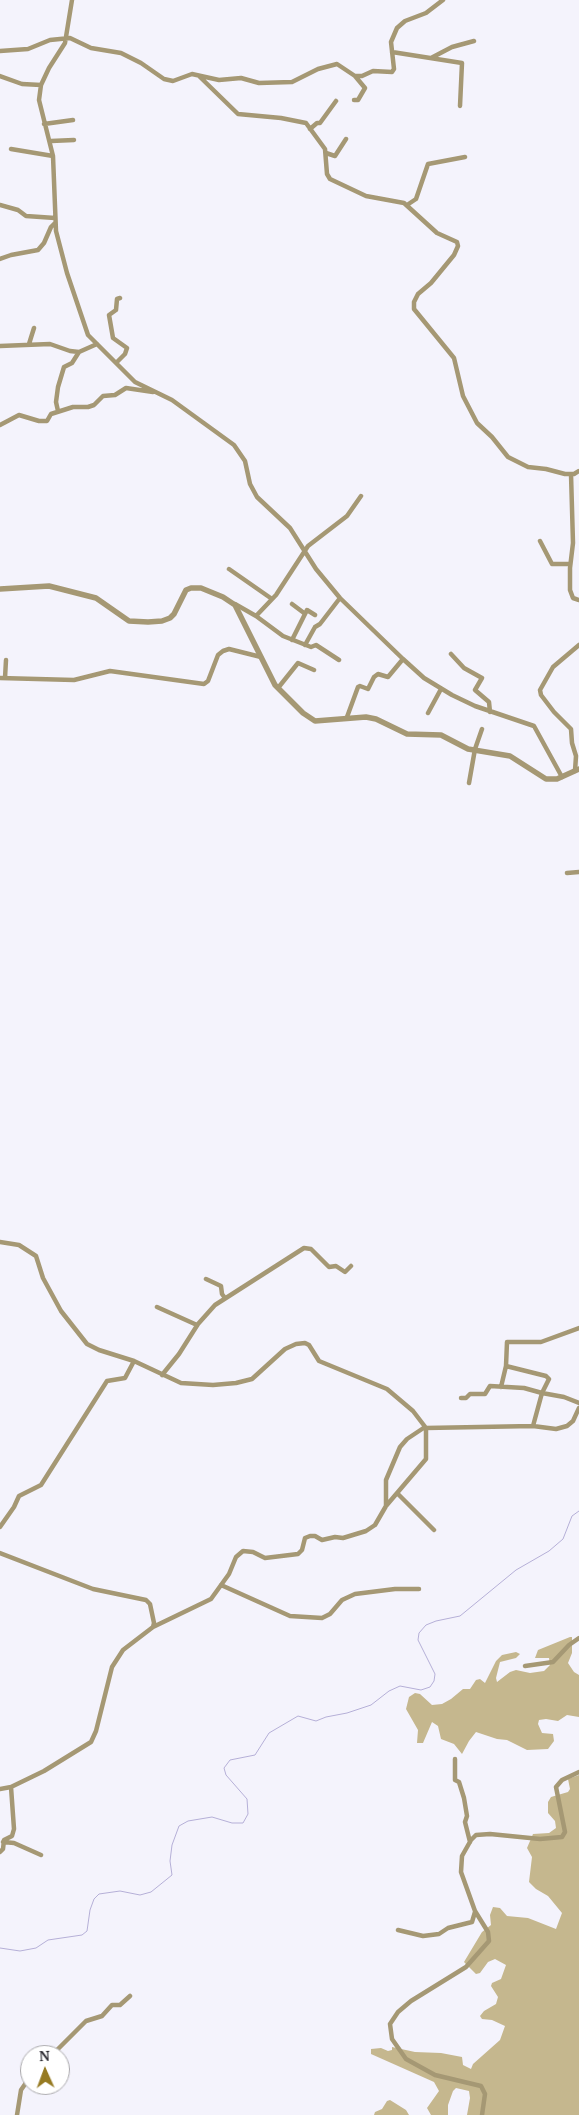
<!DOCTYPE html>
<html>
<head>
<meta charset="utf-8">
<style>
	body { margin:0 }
	#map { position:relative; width:579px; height:2115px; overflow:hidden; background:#f4f3fc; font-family:"PT Serif",serif }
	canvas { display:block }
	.north { position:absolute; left:20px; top:2045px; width:50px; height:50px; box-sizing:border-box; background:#fff; border:1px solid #a9a8ab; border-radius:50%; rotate:358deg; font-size:14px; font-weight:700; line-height:20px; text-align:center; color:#27262d }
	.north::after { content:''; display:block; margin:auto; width:18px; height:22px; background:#967a22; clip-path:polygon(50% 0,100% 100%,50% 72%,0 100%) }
</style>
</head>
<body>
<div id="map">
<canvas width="579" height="2115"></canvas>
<div class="north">N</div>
</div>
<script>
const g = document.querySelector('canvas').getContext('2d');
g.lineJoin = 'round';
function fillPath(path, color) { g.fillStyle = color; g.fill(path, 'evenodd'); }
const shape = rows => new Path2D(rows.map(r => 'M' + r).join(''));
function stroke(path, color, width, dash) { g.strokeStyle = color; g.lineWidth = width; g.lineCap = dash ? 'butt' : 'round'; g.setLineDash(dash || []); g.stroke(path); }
fillPath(shape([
	[570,1637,572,1637,572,1653,568,1663,574,1672,579,1675,579,1717,567,1715,558,1721,546,1719,539,1720,538,1724,542,1733,553,1734,554,1741,548,1749,527,1750,507,1740,497,1739,476,1732,469,1741,462,1754,454,1744,441,1739,438,1726,432,1722,423,1743,417,1743,418,1730,406,1709,409,1697,415,1693,420,1694,432,1705,442,1704,451,1699,463,1689,470,1689,476,1680,480,1679,485,1683,496,1661,502,1655,516,1652,520,1654,516,1658,500,1662,496,1678,497,1682,510,1672,516,1670,530,1673,544,1671,550,1665,549,1658,535,1658,538,1650],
	[579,1775,579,2115,467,2115,470,2098,469,2091,456,2088,453,2091,448,2105,448,2115,431,2115,427,2108,439,2091,434,2082,371,2054,371,2049,381,2048,388,2051,392,2050,392,2047,415,2052,441,2053,462,2057,463,2065,471,2069,473,2064,500,2040,505,2026,492,2020,482,2019,480,2016,484,2011,496,2004,498,1997,491,1986,492,1983,501,1979,506,1965,495,1959,488,1962,480,1973,476,1974,464,1962,482,1932,491,1925,490,1915,493,1907,500,1908,507,1916,528,1918,556,1929,562,1913,548,1896,536,1889,529,1882,532,1857,527,1848,533,1834,549,1833,556,1828,555,1821,548,1813,548,1802,551,1797,568,1792,570,1789,568,1779],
	[390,2100,406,2110,409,2115,374,2115,375,2112,382,2109,387,2101]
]), '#c5b78e');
stroke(shape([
	[0,1948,20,1951,36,1948,48,1940,82,1935,87,1931,90,1910,94,1899,99,1894,120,1891,140,1895,151,1892,172,1875,170,1861,172,1845,179,1826,188,1821,212,1817,232,1823,243,1823,248,1814,247,1799,226,1775,224,1768,230,1760,255,1755,269,1733,298,1716,316,1721,326,1717,347,1713,371,1705,389,1691,400,1686,421,1690,430,1687,434,1681,435,1674,418,1640,419,1633,426,1625,436,1621,460,1616,516,1570,549,1551,563,1539,572,1516,579,1511]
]), '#b5afd7', 1);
stroke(shape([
	[72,0,65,43,49,68,41,85,39,100,53,156,56,231,67,273,88,335,135,382,172,400,234,445,245,461,250,484,257,497,290,528,316,569,340,598,403,659,424,678,452,695,475,706,534,726,562,777],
	[0,51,28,49,50,40,70,38,91,48,121,53,141,63,164,79,173,81,192,74,219,80,241,78,259,83,292,82,318,69,337,64,355,76,365,88,358,100,354,100],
	[392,52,462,63,460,106],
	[431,58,452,47,474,41],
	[0,76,22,84,41,85],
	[199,76,238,114,281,118,306,123,325,149,327,174,330,179,366,196,404,203,437,233,457,242,458,246,454,255,431,283,418,294,414,302,414,309,454,358,463,396,477,423,492,437,508,457,528,467,546,469,565,474,574,474,579,471],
	[355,76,362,76,373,71,392,72,394,69,391,42,397,28,405,21,426,13,443,0],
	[44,124,73,120],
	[310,129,317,123,320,123,336,101],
	[51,141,74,140],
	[11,149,53,156],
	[326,153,335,156,346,139],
	[0,205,18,210,26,216,55,218],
	[407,205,416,199,428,164,465,157],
	[0,259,11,255,38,250,44,243,51,227,55,223],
	[29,344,34,328],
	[0,346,50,344,70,351,79,352,97,344],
	[117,362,125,354,127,348,113,338,109,315,116,310,117,299,120,298],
	[58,411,56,402,58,387,64,367,72,363,79,352],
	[0,425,19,415,39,421,47,421,51,414,73,407,88,407,94,405,103,396,115,395,126,388,153,392],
	[571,474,573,543,570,568,570,590,573,598,579,600],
	[540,541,552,564,570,564],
	[229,569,272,599],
	[235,604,256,616],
	[292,604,304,613],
	[292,640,307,610,315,615],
	[305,645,315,627,320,624,340,598],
	[451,654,464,668,482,678,475,690,489,702,490,712],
	[339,660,316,645,311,647,283,636,256,616,276,595,308,546,347,516,361,496],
	[0,678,74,680,110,671,204,684,208,681,218,655,223,651,229,649,261,657],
	[5,678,6,660],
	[278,688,298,663,314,670],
	[428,713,441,689],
	[347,717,358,687,360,686,368,689,374,677,378,674,388,677,403,659],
	[575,771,576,756,572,743,571,729,554,712,541,695,540,690,553,667,579,645],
	[469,783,475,749,482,729],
	[567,873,579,872],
	[0,1242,19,1245,36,1256,43,1278,61,1311,87,1344,99,1350,134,1361],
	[206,1279,221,1286,222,1294,225,1298],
	[157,1307,197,1325],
	[162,1375,179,1354,198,1324,215,1305,304,1248,311,1249,329,1267,336,1266,345,1272,351,1266],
	[501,1387,506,1366],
	[461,1398,466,1398,470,1394,485,1394,490,1386,524,1388,542,1393,564,1397,579,1403],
	[533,1426,542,1393,549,1379,546,1376,506,1366,507,1342,541,1342,579,1328],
	[397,1493,434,1530],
	[386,1506,386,1480,400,1447,407,1439,425,1427],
	[0,1527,14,1507,19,1496,41,1485,107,1381,125,1378,134,1361,181,1383,213,1385,236,1383,252,1379,285,1349,296,1344,305,1343,309,1345,319,1361,387,1389,413,1411,426,1428,533,1426,556,1429,567,1426,573,1421,579,1408],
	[0,1553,93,1589,146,1600,150,1604,154,1623,153,1627,123,1650,112,1667,96,1731,91,1742,44,1771,11,1787,0,1789],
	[221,1585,290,1616,322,1618,330,1614,342,1600,355,1594,395,1589,419,1589],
	[153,1627,211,1599,229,1574,236,1557,243,1551,253,1552,265,1558,298,1554,302,1550,305,1538,310,1536,315,1536,322,1540,335,1537,343,1538,366,1531,375,1525,386,1506,426,1459,426,1428],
	[525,1666,553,1662,569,1645,579,1638],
	[455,1759,455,1780,459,1782,464,1798,467,1816,465,1822,470,1842],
	[3,1842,14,1843,41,1855],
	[0,1852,3,1849,4,1840,12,1836,14,1829,11,1787],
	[398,1930,423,1936,439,1934,448,1928,472,1922,475,1912],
	[52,2055,86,2021,102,2016,112,2005,120,2005,130,1996],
	[17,2115,21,2090,30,2077],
	[482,2115,485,2094,481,2086,435,2075,406,2059,392,2039,390,2024,398,2012,411,2001,466,1967,489,1941,488,1932,475,1911,461,1872,462,1856,471,1840,476,1835,490,1834,540,1839,562,1837,565,1832,556,1787,562,1780,579,1772]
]), '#a59874', 4.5);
stroke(shape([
	[0,589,49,586,96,598,129,621,148,622,162,621,170,618,174,614,186,590,191,588,201,588,223,597,235,605,275,685,303,713,315,721,366,717,376,719,407,734,441,735,468,749,510,756,546,779,557,779,579,769]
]), '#a59874', 5.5);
</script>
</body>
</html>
